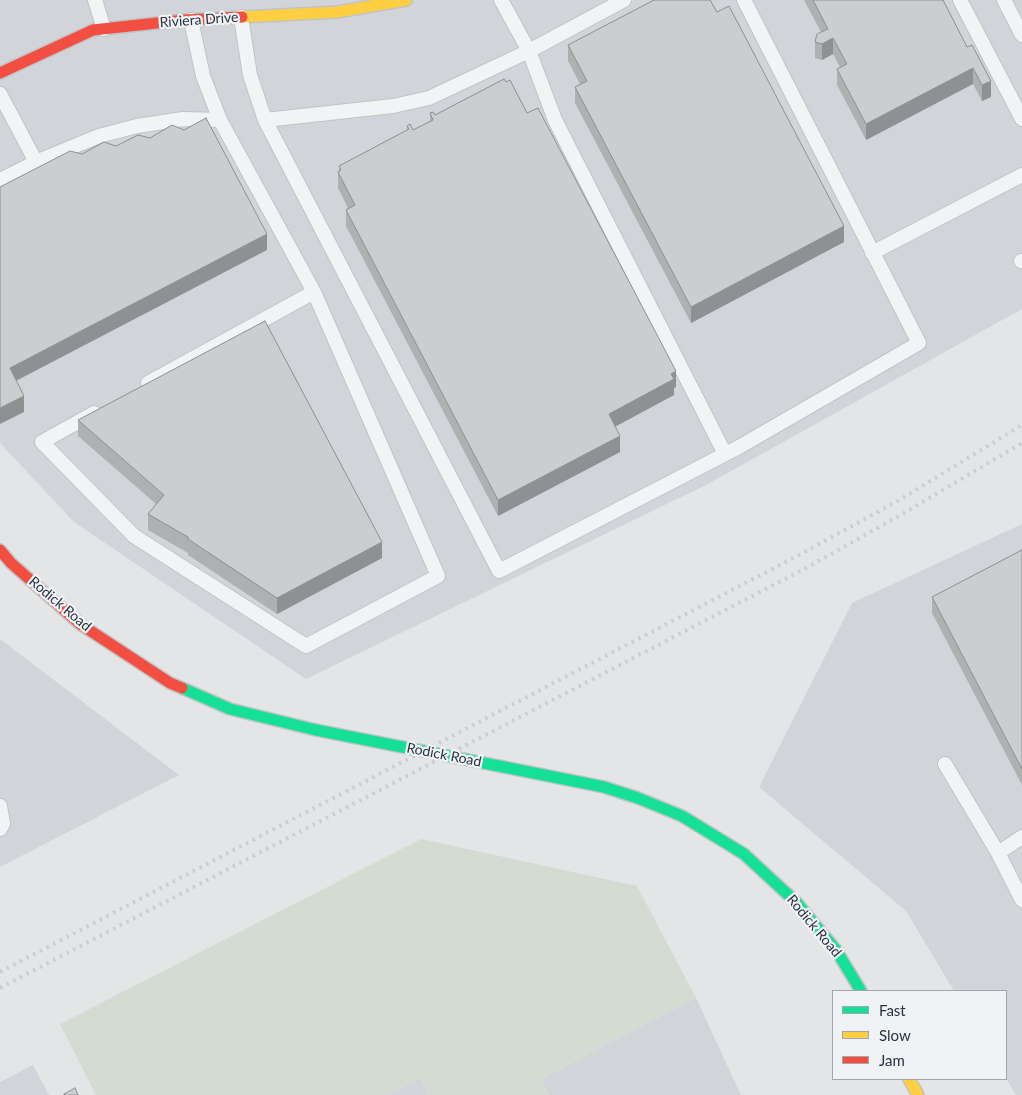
<!DOCTYPE html>
<html>
<head>
<meta charset="utf-8">
<style>
	body { margin:0 }
	#map { position:relative; width:1022px; height:1095px; overflow:hidden; background:#e3e5e7; font-family:Lato,sans-serif }
	canvas { display:block }
	.legend { position:absolute; left:832px; top:990px; width:175px; height:90px; box-sizing:border-box; background:#f0f3f6; border:1px solid #a1a7ad; margin:0; padding:6px 9px; list-style:none; font-size:15px; color:#2a3440 }
	.legend li { display:flex; align-items:center; gap:10px; height:25px }
	.legend b { width:25px; border:1px solid #a1a7ad }
</style>
</head>
<body>
<div id="map">
<canvas width="1022" height="1095"></canvas>
<ul class="legend">
<li><b style="height:6px;background:#16e098"></b>Fast</li>
<li><b style="height:6px;background:#ffcf43"></b>Slow</li>
<li><b style="height:6px;background:#f24e42"></b>Jam</li>
</ul>
</div>
<script>
const g = document.querySelector('canvas').getContext('2d');
g.lineJoin = 'round';
function fillPath(path, color) { g.fillStyle = color; g.fill(path, 'evenodd'); }
const shape = rows => new Path2D(rows.map(r => 'M' + r).join(''));
function stroke(path, color, width, dash) { g.strokeStyle = color; g.lineWidth = width; g.lineCap = dash ? 'butt' : 'round'; g.setLineDash(dash || []); g.stroke(path); }
function drawText(font, color, halo, rows, align = 'center') {
  g.font = font + ' Lato,sans-serif'; g.lineWidth = 4.5; g.setLineDash([]); g.textBaseline = 'middle'; g.strokeStyle = halo; g.fillStyle = color; for (const [text, x, y, turn = 0] of rows) {
    g.save(); g.translate(x, y); g.rotate((+turn || 0) * Math.PI / 180); g.textAlign = isNaN(turn) ? turn : align; if (halo) g.strokeText(text, 0, 0); g.fillText(text, 0, 0); g.restore();
  }
}
fillPath(shape([
	[0,0,1022,0,1022,309,706,485,306,679,74,522,0,443],
	[1022,524,1022,1095,1016,1095,1006,1078,1006,991,954,991,906,911,759,787,852,603],
	[0,639,179,775,0,867],
	[696,998,741,1095,549,1095,540,1079],
	[33,1065,49,1095,0,1095,0,1082],
	[420,1078,429,1095,387,1095]
]), '#d1d5da');
fillPath(shape([
	[421,839,637,886,696,998,540,1079,549,1095,429,1095,420,1078,387,1095,96,1095,60,1024]
]), '#d4dbd3');
const lane = shape([
	[95,0,104,29],
	[501,0,529,51,555,120,725,454],
	[960,0,1022,119],
	[1004,0,1022,35],
	[241,17,250,75,265,120,499,571,739,447,919,343,744,0],
	[0,94,36,162,0,180],
	[265,120,393,106,429,98,529,51,624,0],
	[36,162,99,136,137,126,183,119,220,120,203,76,191,20],
	[872,253,1022,175],
	[1021,261,1022,261],
	[148,383,314,292],
	[94,413,42,442,134,536,306,646,438,576,314,292,220,120],
	[945,764,998,853],
	[0,806,3,824,0,829],
	[1022,837,998,853,1022,900]
]);
const fast = shape([
	[182,688,230,709,316,730],
	[504,767,604,787,638,798,682,816,744,854,797,903,836,950,861,991]
]);
const slow = shape([
	[242,17,337,12,406,0],
	[909,1079,918,1095]
]);
const jam = shape([
	[0,73,93,30,184,20,242,17],
	[0,550,11,563,80,624,170,683,182,688]
]);
stroke(lane, '#c1c3c5', 16);
stroke(fast, '#c1c3c5', 14);
stroke(slow, '#c1c3c5', 14);
stroke(jam, '#c1c3c5', 14);
stroke(lane, '#f1f3f4', 14);
stroke(fast, '#16e098', 11);
stroke(slow, '#ffcf43', 11);
stroke(jam, '#f24e42', 11);
stroke(shape([
	[0,972,799,555,896,502,1022,425],
	[0,988,806,568,899,516,1022,443]
]), '#cbcdcf', 4, [2.5, 5]);
const fastBridge = shape([
	[316,730,504,767]
]);
stroke(fastBridge, '#c1c3c5', 14, []);
stroke(fastBridge, '#16e098', 11);
fillPath(shape([
	[804,0,943,0,991,97,982,101,973,84,866,140,837,85,837,69,840,67,833,54,822,60,815,58,815,42,821,32],
	[568,45,844,242,691,323,575,103,575,87,580,84,568,61],
	[506,82,527,113,676,387,674,388,674,395,615,426,620,452,498,516,346,226,346,210,348,208,338,188,338,172,339,171,339,166,407,130,407,126,413,130,430,121,430,113,435,115],
	[78,420,382,558,277,614,188,555,188,553,148,530,148,514,156,504,78,436],
	[1022,550,1022,785,932,613,932,597]
]), '#afb0b2');
fillPath(shape([
	[833,38,833,54,822,60,822,44],
	[973,68,973,84,866,140,866,124],
	[991,81,991,97,982,101,982,85],
	[844,226,844,242,691,323,691,307],
	[267,234,267,250,10,384,10,368],
	[676,371,676,387,674,388,674,395,609,430,609,414],
	[24,396,24,412,0,424,0,408],
	[620,436,620,452,498,516,498,500],
	[382,542,382,558,277,614,277,598]
]), '#8e9091');
const building = shape([
	[654,0,710,0,717,12,729,6,844,226,691,307,575,87,587,81,568,45,654,0],
	[813,0,943,0,967,47,972,45,991,81,982,85,973,68,866,124,837,69,847,64,833,38,822,44,815,42,817,34,828,29,813,0],
	[504,79,506,82,510,80,527,113,538,108,676,371,671,374,674,379,609,414,620,436,498,500,346,210,355,205,338,172,341,170,339,166,409,129,407,126,410,124,413,130,433,120,430,113,433,112,435,115,504,79],
	[206,118,267,234,10,368,24,396,0,408,0,187,70,151,82,154,104,142,116,146,138,135,150,138,172,125,184,130,206,118],
	[265,321,382,542,277,598,188,539,188,537,148,514,164,495,78,420,265,321],
	[1022,550,1022,769,932,597,1022,550],
	[75,1088,78,1095,64,1095,64,1094,75,1088]
]);
fillPath(building, '#cbcdcf');
stroke(building, '#8e9091', 1);
drawText('14px', '#2a3440', '#f0f3f6', [
	["Riviera Drive",199,20,-4],
	["Rodick Road",60,604,40],
	["Rodick Road",444,755,11],
	["Rodick Road",814,926,50]
]);
</script>
</body>
</html>
